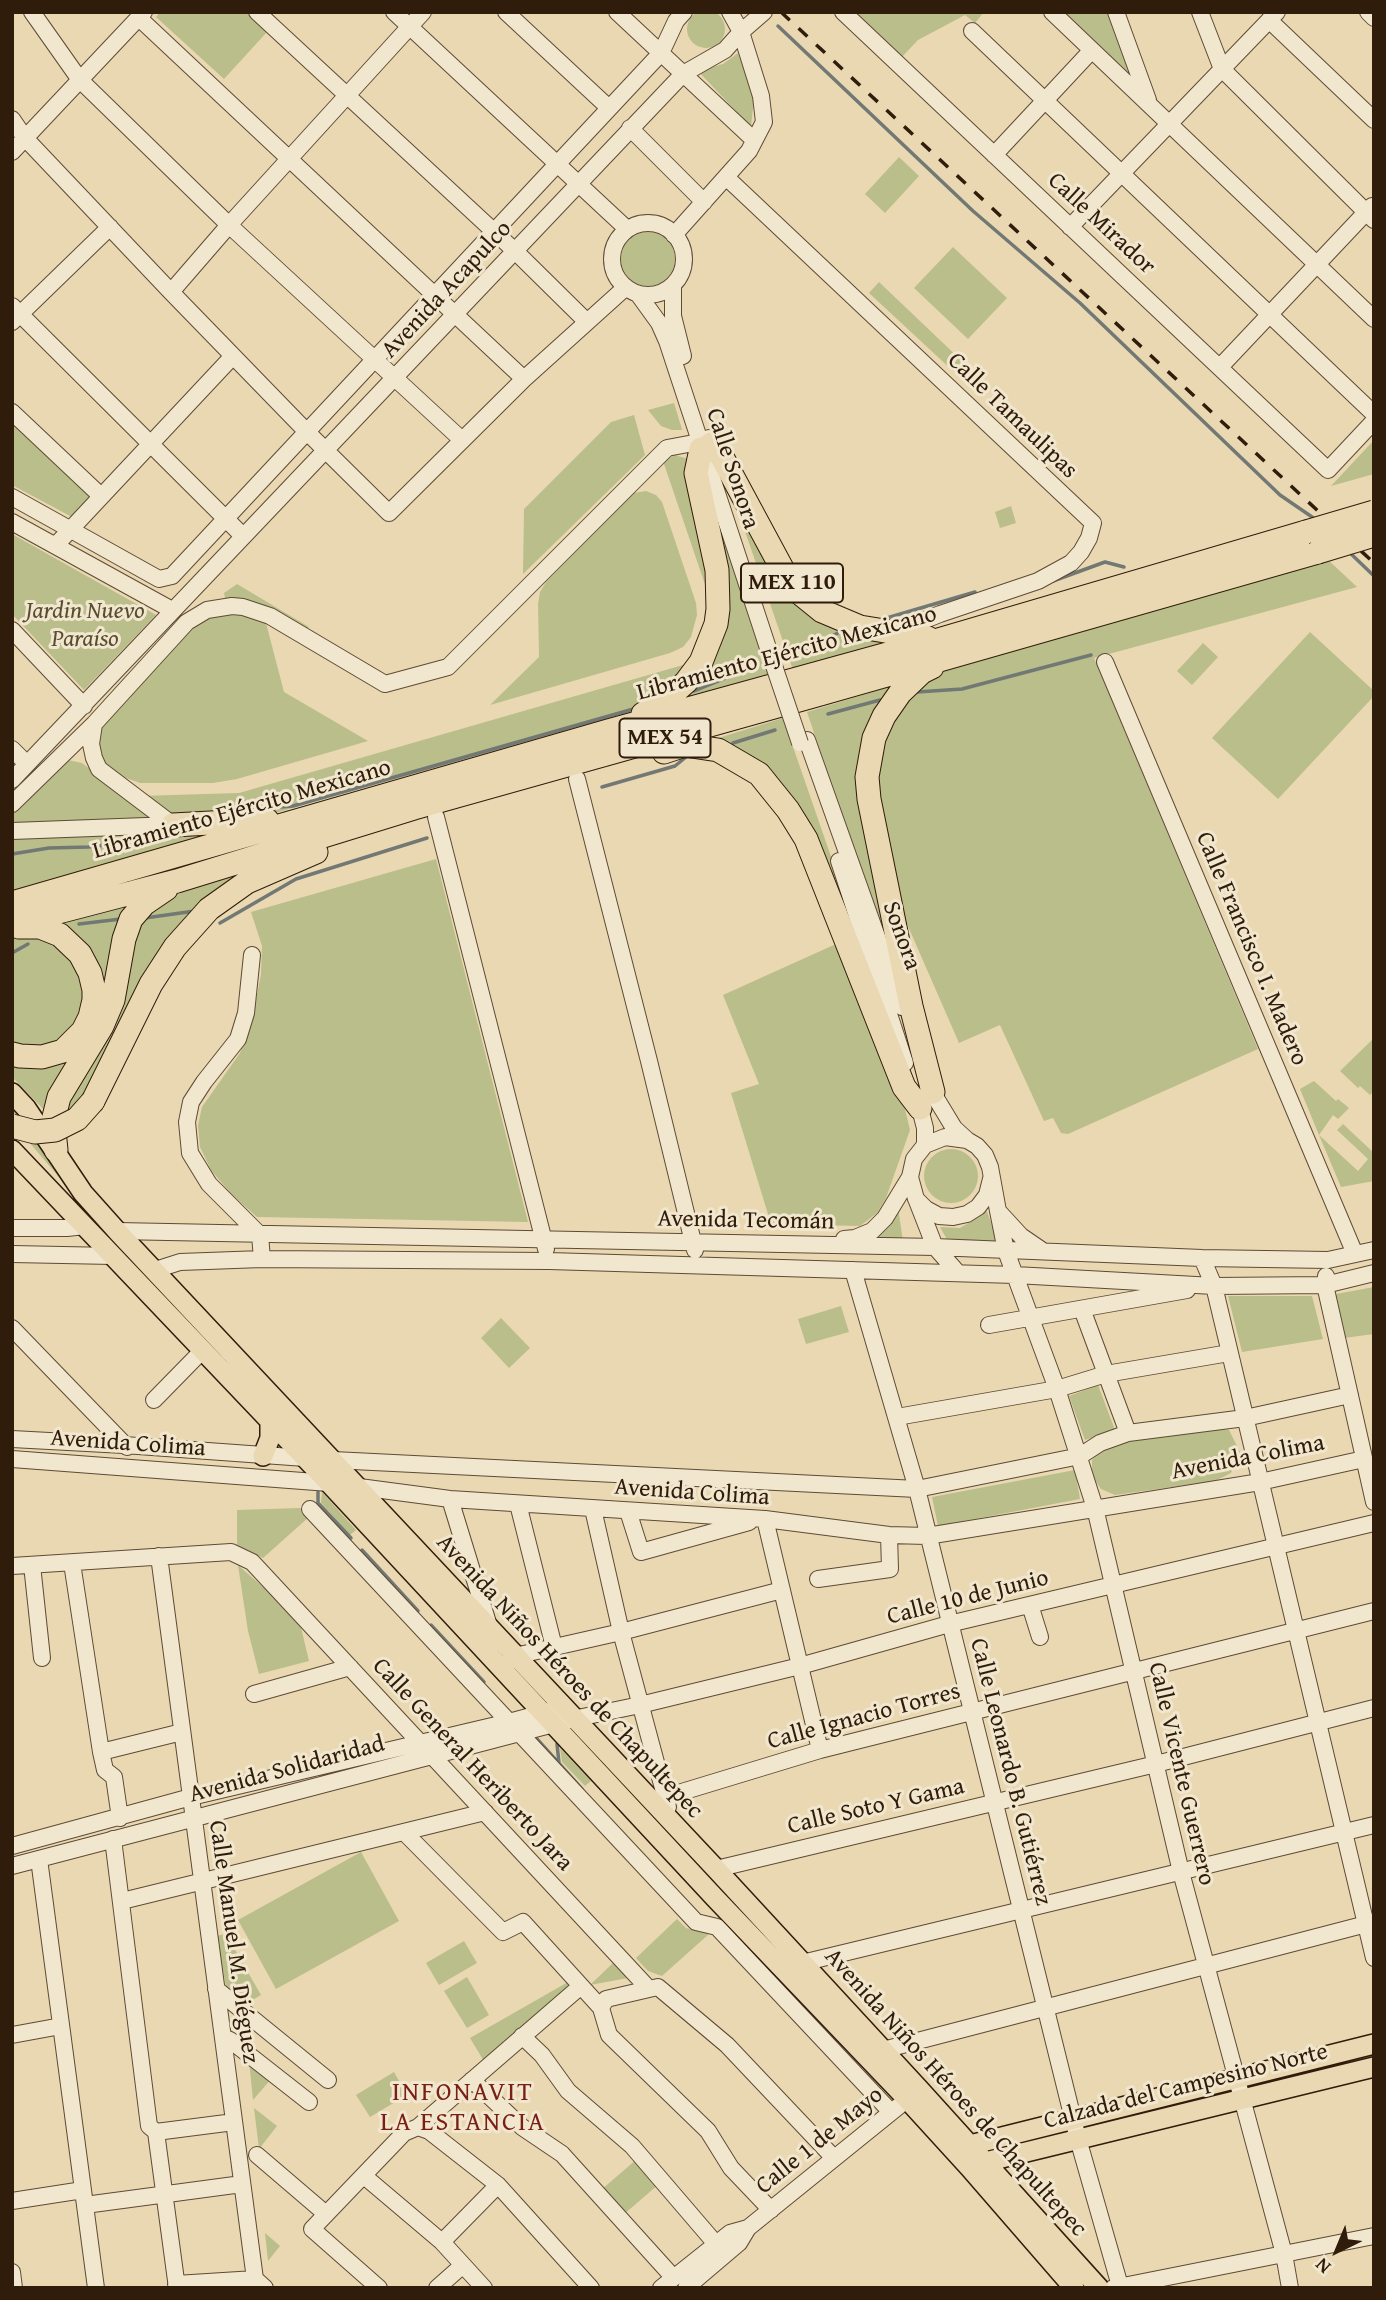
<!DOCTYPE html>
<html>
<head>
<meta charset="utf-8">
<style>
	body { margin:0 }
	#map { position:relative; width:1386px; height:2300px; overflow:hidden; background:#ead8b3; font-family:"Gentium Book Plus",serif }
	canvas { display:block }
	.frame { position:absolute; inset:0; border:14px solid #301c0a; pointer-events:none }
	.north { position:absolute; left:1302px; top:2216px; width:70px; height:70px; -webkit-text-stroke:5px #f1e6ce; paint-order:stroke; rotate:223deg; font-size:19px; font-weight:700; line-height:28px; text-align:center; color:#301c0a }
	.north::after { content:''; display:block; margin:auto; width:24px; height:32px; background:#301c0a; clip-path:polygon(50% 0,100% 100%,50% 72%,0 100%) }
</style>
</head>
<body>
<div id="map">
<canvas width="1386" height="2300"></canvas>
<div class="frame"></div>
<div class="north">N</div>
</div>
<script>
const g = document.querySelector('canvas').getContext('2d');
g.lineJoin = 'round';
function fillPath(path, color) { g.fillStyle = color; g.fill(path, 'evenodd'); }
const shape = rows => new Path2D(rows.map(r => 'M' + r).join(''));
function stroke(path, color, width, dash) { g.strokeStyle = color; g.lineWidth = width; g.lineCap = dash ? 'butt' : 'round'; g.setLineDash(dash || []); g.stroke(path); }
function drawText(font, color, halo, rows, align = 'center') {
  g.font = font + ' "Gentium Book Plus",serif'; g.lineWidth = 6; g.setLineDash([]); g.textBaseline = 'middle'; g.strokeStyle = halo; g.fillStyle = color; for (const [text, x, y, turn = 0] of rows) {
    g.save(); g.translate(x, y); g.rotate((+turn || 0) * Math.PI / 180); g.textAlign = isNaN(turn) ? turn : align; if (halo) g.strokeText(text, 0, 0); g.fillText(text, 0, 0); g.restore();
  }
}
fillPath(shape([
	'687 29a19 19 0 1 1 38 0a19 19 0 1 1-38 0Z',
	[160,12,246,12,267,32,224,79,156,17],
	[854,12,984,12,975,23,965,15,918,40,899,60],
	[1057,12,1113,12,1134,74,1127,76],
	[738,53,754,98,751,127,698,71,723,64],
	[899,157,919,176,885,213,865,194],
	'621 259a27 27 0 1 1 54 0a27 27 0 1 1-54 0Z',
	[953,247,1007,298,968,339,914,288],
	[879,282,962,361,953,371,869,293],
	[674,403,681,426,682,430,672,430,661,426,648,410],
	[634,415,645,455,523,574,524,509,611,422],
	[12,419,92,495,72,517,12,485],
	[1374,440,1374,474,1331,486],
	[675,455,688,459,713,608,663,461],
	[723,468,777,574,898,643,794,673],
	[707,480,770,681,668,708,712,657],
	[646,491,656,495,662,502,696,603,697,615,691,637,683,647,670,653,490,705,539,657,538,604,540,592,546,582,634,493],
	[1011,506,1016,523,1000,528,995,512],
	[12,534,156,615,84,690,12,614],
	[1325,557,1357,587,1094,658,1258,1049,1068,1134,1061,1133,1053,1118,1044,1121,1000,1025,959,1043,897,901,873,780,890,720,929,675],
	[237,584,309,627,307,629,261,605,242,599,225,598,224,593],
	[220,614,249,614,266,623,284,692,368,741,237,779,213,783,140,783,115,774,106,764,101,753,99,740,103,725,192,627,207,618],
	[1310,632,1374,691,1374,696,1278,799,1212,738],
	[1203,643,1218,657,1192,685,1177,671],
	[702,649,688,668,640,710,275,813,170,819,140,796,239,793,683,665],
	[899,684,870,729,909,1016,807,712],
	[783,718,887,1018,801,817,712,740],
	[68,760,82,763,147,812,150,817,147,820,12,827,12,814],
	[247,829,12,896,12,834],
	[436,859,528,1222,257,1217,231,1194,211,1170,200,1147,198,1125,202,1107,240,1053,252,1021,261,974,262,946,251,912],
	[253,869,229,885,78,1104,61,1115,141,915,170,893],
	[141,897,114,970,50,1116,12,1077,12,1059,45,1061,100,997,44,921],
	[25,934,60,943,84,973,83,1012,73,1029,58,1041,39,1047,12,1045,12,937],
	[836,944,902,1097,910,1130,886,1198,877,1213,860,1226,771,1224,731,1093,759,1084,723,995],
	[1374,1038,1374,1091,1370,1095,1360,1086,1358,1088,1340,1071],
	[1314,1081,1336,1101,1338,1099,1349,1108,1338,1119,1333,1115,1319,1135,1358,1171,1368,1159,1337,1130,1343,1124,1374,1153,1374,1181,1341,1187,1319,1135,1300,1089],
	[12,1102,75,1196,12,1122],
	'924 1176a27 27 0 1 1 54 0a27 27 0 1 1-54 0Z',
	[898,1208,903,1241,872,1240],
	[986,1209,997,1239,994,1243,949,1243,940,1227,960,1228,977,1218],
	[1374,1287,1374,1334,1344,1338,1334,1298,1336,1294],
	[1228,1296,1312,1296,1323,1339,1242,1352],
	[841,1306,849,1332,806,1344,798,1319],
	[501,1318,530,1348,509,1368,481,1338],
	[1098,1385,1115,1430,1085,1440,1069,1396],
	[1209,1426,1229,1430,1240,1452,1231,1473,1215,1481,1115,1495,1101,1489,1092,1476,1092,1460,1105,1446],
	[1075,1470,1080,1499,938,1526,932,1497],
	[322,1492,356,1530,350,1535,321,1503],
	[300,1508,309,1517,263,1558,237,1545,237,1510],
	[238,1565,299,1619,309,1661,259,1674,248,1631],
	[560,1748,591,1781,585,1786,562,1762],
	[361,1852,399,1921,276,1989,238,1920],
	[677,1919,686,1928,709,1934,662,1976,648,1971,636,1958],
	[226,1934,261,1995,246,2004,226,1986,216,1936],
	[464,1941,477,1963,439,1985,426,1963],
	[613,1963,628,1978,590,1985],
	[467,1977,489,2015,467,2028,444,1991],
	[568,1982,573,1988,485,2063,470,2038],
	[249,2060,272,2078,253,2100],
	[394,2072,407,2095,370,2117,356,2095],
	[254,2108,277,2126,259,2149],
	[637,2159,659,2184,623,2215,601,2190],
	[265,2233,280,2246,268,2261]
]), '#b9be8b');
stroke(shape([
	[778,26,973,211,1080,303,1280,495,1315,519],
	[1348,551,1374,576],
	[1053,581,1105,562,1124,567],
	[880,620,975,592],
	[806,649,838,633],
	[694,691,748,669],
	[917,692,962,689,1091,655],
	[828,714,880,700],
	[733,743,775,730],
	[602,787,675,766,686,757],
	[242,810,293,806,637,708],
	[12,854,49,848,88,847,169,838],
	[145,918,195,911],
	[220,923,296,879,427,838],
	[79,924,121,919],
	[12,953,28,944],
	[318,1492,318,1503,351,1538],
	[362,1550,418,1611],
	[431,1625,484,1682],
	[537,1739,582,1789],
	[557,1744,559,1763]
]), '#727873', 3.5);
const minor = shape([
	[32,12,80,80,229,225,462,440],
	[257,12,515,251,586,321],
	[394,12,627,229],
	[506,12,609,108],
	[617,12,754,140],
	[843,12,1328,470,1374,421],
	[1052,12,1374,319],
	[1116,12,1148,100],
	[1200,12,1222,69,1374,220],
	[1368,12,1374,18],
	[139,18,524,379],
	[1269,20,1374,120],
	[972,31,1374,414],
	[12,119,25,138,171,292,306,431,389,513,524,379,626,287],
	[630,128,704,202],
	[12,152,144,12],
	[994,155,1092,50],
	[726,177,1093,523,1089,538,1081,552,1071,563,1038,581,940,614,897,631],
	'612 259a36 36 0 1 1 72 0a36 36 0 1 1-72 0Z',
	[1070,227,1277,12],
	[674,235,749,151,764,122,761,96,741,32,730,12],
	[673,285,673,316,683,356],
	[171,292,229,225,423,12],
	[638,294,659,323,667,341,768,648],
	[12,306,243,536],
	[12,322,110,227],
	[1220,367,1372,206],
	[12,412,101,496],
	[12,497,159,579,172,576,661,53,676,21,684,12],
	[12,522,172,610],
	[55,546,233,356],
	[12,630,84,706],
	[1105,662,1355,1254],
	[94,724,91,744,94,758,99,769,173,825],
	[807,740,902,1007],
	[12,749,27,764],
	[577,779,649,1061,695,1250],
	[12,780,683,74,725,50,741,32,764,12],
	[12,804,94,724,187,622,207,610,232,606,243,607,270,616,385,684,448,667,667,448,699,442,709,438],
	[436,817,546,1249],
	[12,831,173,825],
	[839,861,905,1063],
	[252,955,246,1013,238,1039,204,1082,191,1102,187,1122,190,1153,209,1184,260,1235,262,1259],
	[930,1084,934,1095,954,1128,967,1140],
	[918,1101,925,1128,925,1145],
	[991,1179,987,1195,978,1207,967,1214,953,1217,939,1216,926,1209,916,1199,910,1177,914,1159,925,1145,945,1137,967,1140,977,1146,985,1155,990,1167,998,1211,1021,1236,1043,1251],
	[917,1201,935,1247,958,1273],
	[998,1211,1006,1251,1057,1389,1095,1508,1181,1872,1284,2254,1290,2288],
	[12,1228,67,1228,85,1226],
	[117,1231,935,1247,1202,1258,1328,1260,1374,1250],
	[844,1239,855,1238,872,1231,885,1218,910,1177],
	[12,1254,113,1256],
	[1202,1258,1214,1286,1374,1958],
	[155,1270,180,1262,262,1259,549,1261,1015,1275,1214,1286,1325,1285,1374,1273],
	[853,1270,917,1489,1078,2139,1120,2286],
	[1326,1276,1325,1285,1374,1502],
	[1082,1309,1128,1433],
	[989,1325,1187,1290],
	[12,1328,127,1447],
	[154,1400,203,1350],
	[897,1417,1057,1389,1106,1374,1229,1353],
	[12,1439,124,1445,333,1460,917,1489,1080,1456,1100,1443,1128,1433,1245,1418,1350,1395],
	[12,1459,329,1483,450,1499,765,1519,889,1535,927,1536,1260,1482,1364,1459],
	[450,1499,489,1626],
	[518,1504,554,1647],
	[310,1509,696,1922,717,1927,891,2112],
	[593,1509,621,1632,668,1807],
	[628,1511,641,1552,749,1522],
	[765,1519,820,1750],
	[159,1556,255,2279,265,2288],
	[72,1563,101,1752,105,1770,114,1777,120,1818],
	[32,1565,42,1658],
	[12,1566,231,1552,252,1562,649,1989,658,1987,727,2045,834,2158],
	[818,1579,890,1569,889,1535],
	[1030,1605,1040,1637],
	[508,1662,515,1656,621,1632,782,1590],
	[254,1694,350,1667],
	[101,1752,182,1732],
	[652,1801,820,1750,1374,1611],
	[404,1832,503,1932,523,1922,601,2008,609,2035,708,2131,731,2168,771,2210],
	[113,1839,149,2126,156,2132,177,2288],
	[12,1846,191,1797,509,1722,553,1710],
	[39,1859,96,2288],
	[12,1866,573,1719,640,1705,800,1666,949,1624,1374,1523],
	[716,1869,1156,1764,1374,1708],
	[122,1901,485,1812],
	[802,1963,1374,1825],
	[216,1989,328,2080],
	[601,2008,606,1999,649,1989],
	[12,2035,61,2026],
	[522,2036,542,2055,568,2091,632,2146,716,2244],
	[223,2037,230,2040,309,2102],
	[883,2050,1374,1922],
	[472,2080,522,2127,562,2154,673,2277],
	[418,2127,429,2131,498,2185,591,2288],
	[156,2132,234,2122],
	[257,2155,326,2214],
	[364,2176,442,2242,484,2288],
	[12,2201,83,2190],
	[85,2205,242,2184],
	[442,2242,498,2185],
	[12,2272,14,2288],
	[176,2284,255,2279,255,2288],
	[379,2288,312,2229,404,2133,418,2127,581,1986],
	[437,2288,463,2265],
	[661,2288,730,2233,748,2228],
	[686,2288,739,2243,748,2228,899,2106],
	[1113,2288,1374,2236]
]);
const major = shape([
	[12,1093,26,1108,83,1193,117,1231,716,1869,919,2089,1099,2288],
	[12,1150,329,1483,716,1899,907,2099,969,2167,1074,2288],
	[263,1456,270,1438,270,1420],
	[970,2145,1374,2044],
	[977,2164,1374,2067]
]);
const highway = shape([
	[711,444,722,457,785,574,801,594,822,611,860,627,928,638],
	[932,667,922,672,900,693,884,716,874,738,867,777,869,799,911,1006,933,1092],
	[643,714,668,698,686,682,701,662,716,624,718,609,717,570,696,473,701,449],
	[664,752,685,745,718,750,759,774,788,810,806,839,904,1087,920,1108],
	[173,825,267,820],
	[12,903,608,731,938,640,1306,532],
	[12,924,177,881,414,808,824,693,1318,552],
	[12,1054,20,1056,42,1057,63,1051,83,1031,90,1017,94,1000,94,990,90,973,80,954,60,935,40,927,19,927],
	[93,1101,151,984,175,947,209,909,247,882,316,852],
	[56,1150,53,1121,59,1097,102,1026,113,1000,124,939,131,919,144,904,166,889]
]);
stroke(minor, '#5e4b34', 18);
stroke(major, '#301c0a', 22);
stroke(highway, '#301c0a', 25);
stroke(minor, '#f1e6ce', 16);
stroke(major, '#ead8b3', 19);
stroke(highway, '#ead8b3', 23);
stroke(shape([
	[781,12,1374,563]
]), '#301c0a', 3.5, [12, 12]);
const minorBridge = shape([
	[768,648,800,743]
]);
const highwayBridge = shape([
	[1306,532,1374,512],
	[1318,552,1374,535],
	[12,1126,35,1132,55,1130,77,1119,93,1101]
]);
stroke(minorBridge, '#5e4b34', 18, []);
stroke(highwayBridge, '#301c0a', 25, []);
stroke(minorBridge, '#f1e6ce', 16);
stroke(highwayBridge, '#ead8b3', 23);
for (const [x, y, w] of [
	[792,583,102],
	[665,738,91]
]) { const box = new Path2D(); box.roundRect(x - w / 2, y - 19.5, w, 39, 5); g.fillStyle = '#f1e6ce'; g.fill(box); stroke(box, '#301c0a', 2); }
drawText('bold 23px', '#301c0a', null, [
	["MEX 110",792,583],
	["MEX 54",665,738]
]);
drawText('24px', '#301c0a', '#f1e6ce', [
	["Calle Mirador",1101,224,43],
	["Avenida Acapulco",447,290,-47],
	["Calle Tamaulipas",1012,416,44],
	["Calle Sonora",732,469,72],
	["Libramiento Ejército Mexicano",787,654,-15],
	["Libramiento Ejército Mexicano",242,810,-16],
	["Sonora",901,936,70],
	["Calle Francisco I. Madero",1251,949,67],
	["Avenida Tecomán",746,1221,1],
	["Avenida Colima",128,1444,4],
	["Avenida Colima",1248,1458,-11],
	["Avenida Colima",692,1493,4],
	["Calle 10 de Junio",968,1598,-14],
	["Avenida Niños Héroes de Chapultepec",569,1677,47],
	["Calle Ignacio Torres",864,1717,-15],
	["Calle General Heriberto Jara",472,1765,47],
	["Avenida Solidaridad",287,1770,-15],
	["Calle Leonardo B. Gutiérrez",1010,1772,76],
	["Calle Vicente Guerrero",1181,1774,77],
	["Calle Soto Y Gama",876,1807,-13],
	["Calle Manuel M. Diéguez",233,1942,82],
	["Calzada del Campesino Norte",1186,2087,-14],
	["Avenida Niños Héroes de Chapultepec",955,2093,48],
	["Calle 1 de Mayo",820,2141,-39]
]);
drawText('italic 24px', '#594d31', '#f1e6ce', [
	["Jardin Nuevo",85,612],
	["Paraíso",85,640]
]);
g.letterSpacing = '2px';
drawText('26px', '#7a1f14', '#f1e6ce', [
	["INFONAVIT",463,2093],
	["LA ESTANCIA",463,2123]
]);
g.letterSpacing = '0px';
</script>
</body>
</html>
